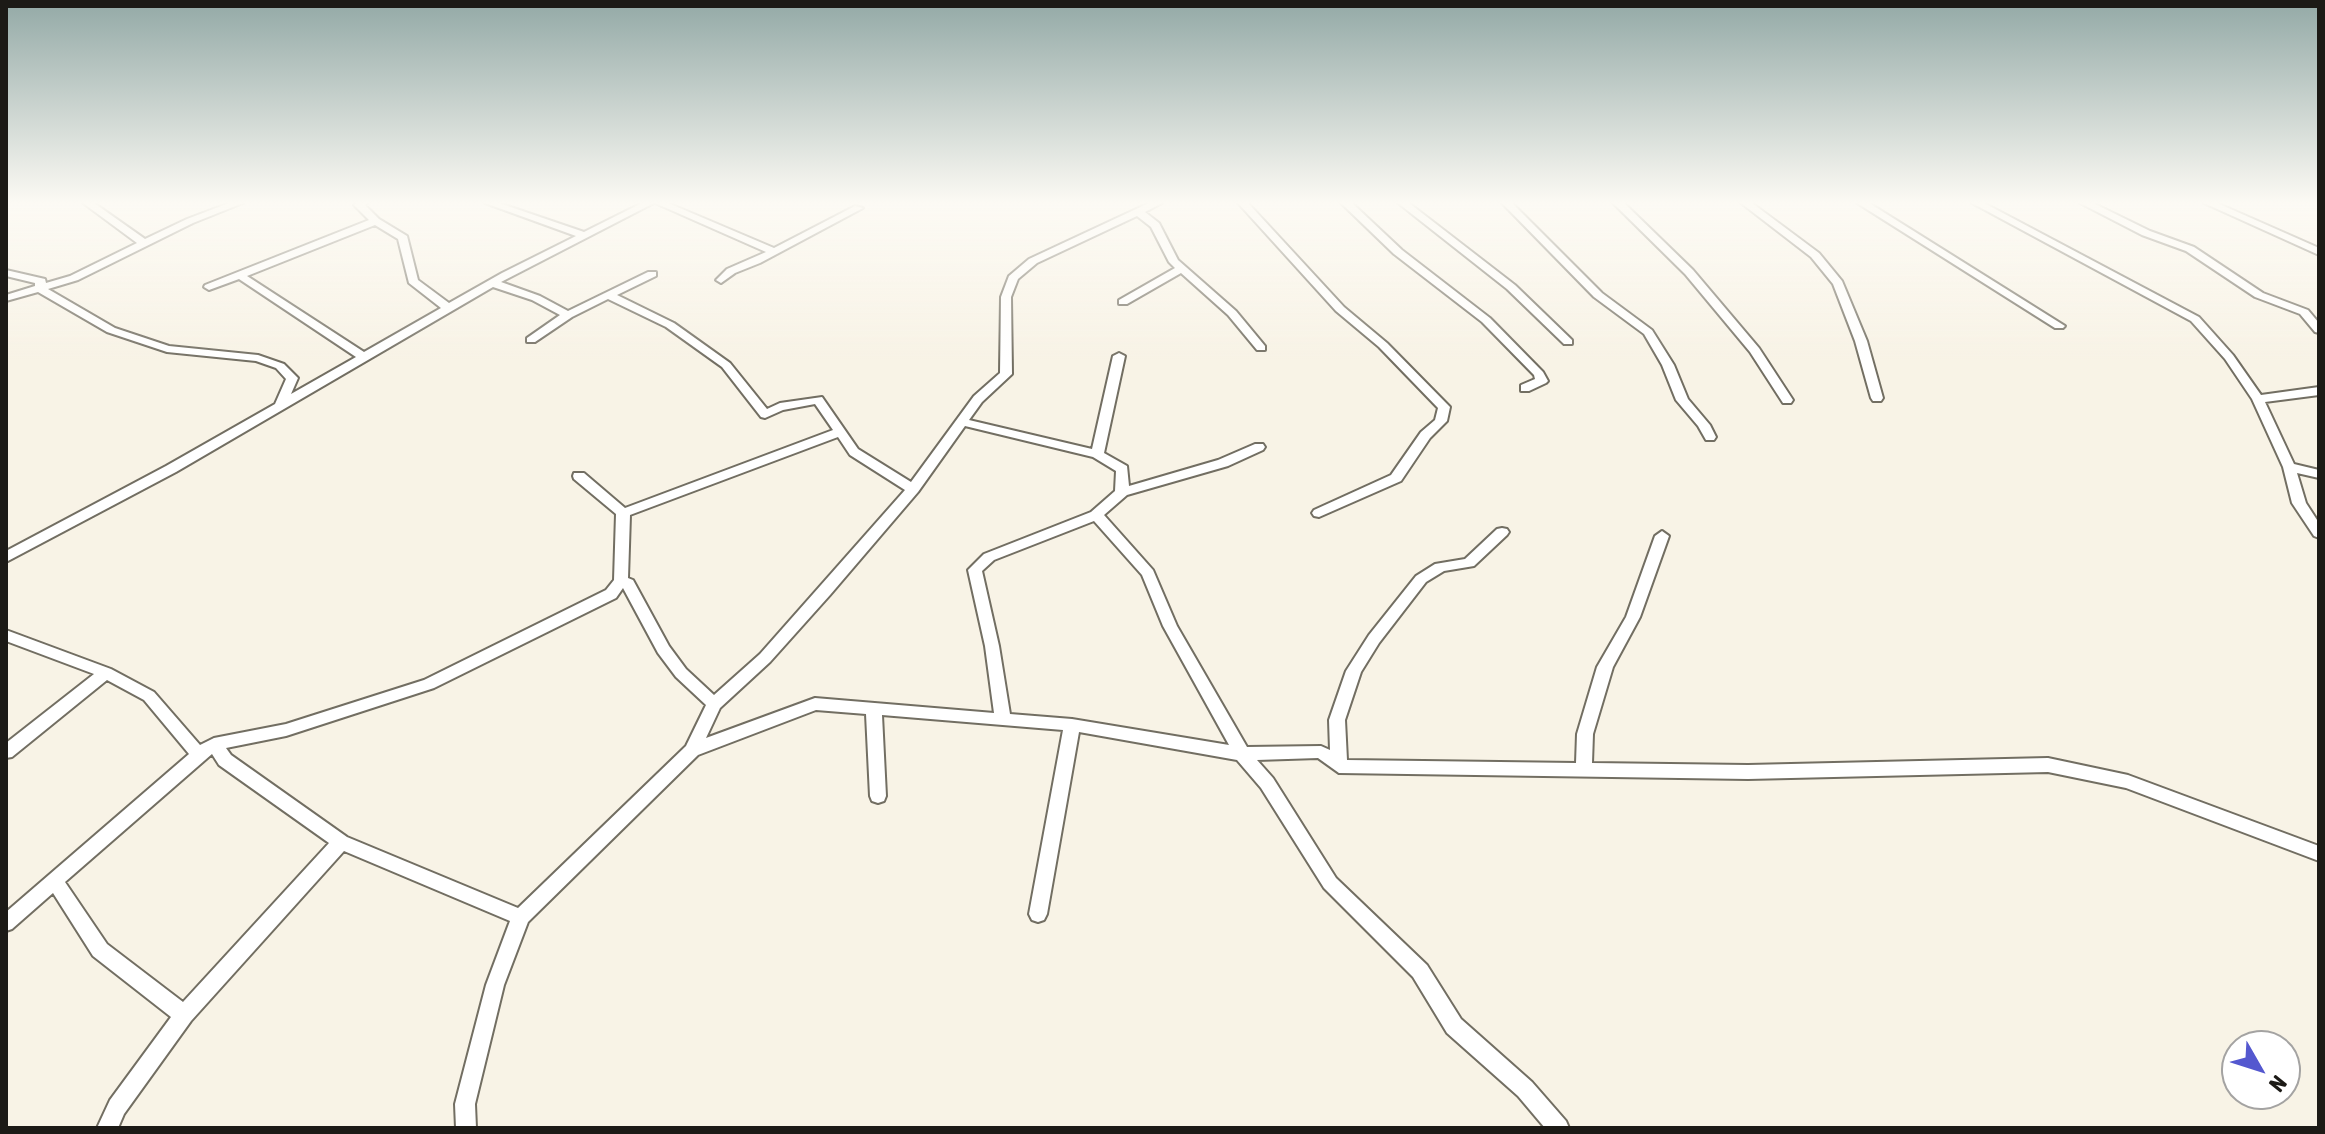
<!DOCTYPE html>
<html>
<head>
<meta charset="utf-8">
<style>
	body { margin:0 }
	#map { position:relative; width:2325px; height:1134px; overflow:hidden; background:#f8f3e6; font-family:"Asap Condensed",sans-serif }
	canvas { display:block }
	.frame { position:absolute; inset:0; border:8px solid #1c1a16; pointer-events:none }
	.north { position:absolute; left:2221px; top:1030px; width:80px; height:80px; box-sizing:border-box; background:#fff; border:2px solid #a4a3a2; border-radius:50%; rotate:129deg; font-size:22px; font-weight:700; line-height:32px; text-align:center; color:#1c1a16 }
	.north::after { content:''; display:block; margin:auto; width:28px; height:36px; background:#5458cf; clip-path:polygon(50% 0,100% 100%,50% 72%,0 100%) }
</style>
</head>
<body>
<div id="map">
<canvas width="2325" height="1134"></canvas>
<div class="frame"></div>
<div class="north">N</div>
</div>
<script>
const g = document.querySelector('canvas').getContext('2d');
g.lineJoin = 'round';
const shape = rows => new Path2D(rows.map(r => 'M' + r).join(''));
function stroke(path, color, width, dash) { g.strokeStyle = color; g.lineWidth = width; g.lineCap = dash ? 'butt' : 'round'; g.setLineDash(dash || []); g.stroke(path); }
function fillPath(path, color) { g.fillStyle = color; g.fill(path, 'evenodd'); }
const minor = shape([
	[83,203,94,203,145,239,187,219,229,203,243,203,193,223,78,280,48,289,115,328,169,346,258,355,284,364,298,378,291,394,356,357,239,279,209,290,204,287,205,285,369,220,354,205,356,203,367,203,365,205,379,219,407,236,418,280,449,303,502,273,576,236,485,203,499,203,584,232,642,203,654,203,501,282,540,296,568,311,648,272,656,272,656,276,617,295,674,323,730,363,767,409,780,403,822,397,858,449,911,482,974,396,1000,373,1001,297,1009,276,1029,259,1149,203,1162,203,1145,212,1159,223,1178,260,1236,311,1265,346,1265,350,1257,350,1228,315,1181,273,1127,304,1119,304,1119,300,1175,268,1169,262,1151,227,1137,216,1037,263,1018,279,1011,297,1012,374,982,402,969,420,1092,449,1113,356,1119,353,1125,356,1104,453,1127,466,1129,486,1218,460,1255,444,1263,444,1265,447,1263,450,1228,466,1127,495,1104,515,1153,570,1177,626,1247,747,1321,746,1330,750,1329,720,1346,671,1369,635,1416,576,1435,564,1465,559,1497,529,1502,528,1507,529,1509,532,1507,535,1474,566,1444,571,1426,582,1379,643,1361,672,1345,720,1347,760,1576,763,1577,734,1597,667,1626,617,1655,536,1662,531,1669,536,1640,617,1613,667,1593,734,1592,763,1748,765,2048,758,2128,775,2319,846,2319,861,2126,788,2048,772,1748,779,1339,773,1318,758,1257,760,1273,778,1336,878,1427,965,1461,1019,1532,1082,1566,1121,1569,1128,1545,1128,1518,1096,1447,1033,1413,977,1324,888,1261,788,1237,760,1079,732,1047,914,1044,920,1038,922,1032,920,1029,914,1063,730,882,715,886,796,884,801,878,803,872,801,870,796,866,714,816,710,698,755,528,922,504,985,475,1104,476,1128,456,1128,455,1104,486,985,510,921,344,851,191,1021,124,1114,118,1128,97,1128,110,1100,171,1017,93,956,53,893,12,929,6,931,6,912,189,754,144,700,107,680,12,757,6,758,6,743,94,674,6,641,6,630,111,669,154,692,200,745,214,738,286,724,424,680,606,590,614,580,616,514,574,479,573,476,574,473,584,473,625,508,833,430,815,404,783,410,765,418,761,417,722,367,666,327,608,299,572,317,535,342,527,342,527,338,560,315,532,300,493,287,176,472,6,562,6,551,166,466,275,404,286,379,276,368,256,361,167,352,107,332,38,292,6,301,6,295,35,286,35,283,6,276,6,270,45,279,46,283,70,276,137,243,83,203],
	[375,225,398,239,409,283,441,308,364,352,247,276,375,225],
	[965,426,1093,457,1116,471,1115,491,1091,512,984,554,968,570,985,646,994,713,815,698,706,738,720,708,770,662,830,595,918,492,965,426],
	[838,437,850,455,905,490,760,654,714,695,686,669,669,646,633,580,628,578,630,515,838,437],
	[1094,521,1142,575,1163,626,1229,745,1072,719,1010,714,999,646,982,571,994,560,1094,521],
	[623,588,658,653,676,677,706,705,686,746,518,908,347,837,231,755,226,748,286,736,434,688,616,598,623,588],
	[212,754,219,765,329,843,183,1002,107,944,65,882,212,754],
	[655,203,668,203,774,248,855,206,863,208,760,263,735,273,721,283,716,280,727,269,766,252,655,203],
	[1238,203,1248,203,1344,307,1387,343,1450,407,1447,421,1430,438,1401,481,1319,517,1314,516,1312,513,1314,510,1391,475,1421,432,1435,420,1438,408,1379,347,1336,311,1238,203],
	[1341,203,1352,203,1402,250,1490,318,1543,372,1548,381,1546,383,1529,391,1521,391,1521,385,1535,379,1534,375,1482,322,1394,254,1341,203],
	[1398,203,1409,203,1515,285,1572,340,1572,344,1564,344,1507,289,1398,203],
	[1502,203,1512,203,1602,293,1652,330,1674,365,1688,399,1710,425,1716,437,1714,440,1706,440,1698,426,1676,400,1662,365,1644,334,1594,297,1502,203],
	[1613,203,1624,203,1693,270,1759,348,1793,400,1791,403,1783,403,1750,352,1685,274,1613,203],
	[1741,203,1752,203,1819,253,1842,281,1867,341,1883,398,1881,401,1873,401,1871,398,1855,341,1833,284,1811,257,1741,203],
	[1857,203,1869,203,2065,326,2063,328,2055,328,1857,203],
	[1972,203,1984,203,2199,317,2233,355,2261,395,2319,387,2319,395,2265,402,2294,464,2319,470,2319,478,2297,473,2306,503,2319,523,2319,538,2314,536,2292,503,2283,467,2252,399,2225,359,2191,321,1972,203],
	[2080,203,2093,203,2150,231,2194,247,2263,293,2308,310,2319,323,2319,333,2315,332,2300,314,2255,297,2186,251,2142,235,2080,203],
	[2204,203,2217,203,2319,248,2319,255,2204,203]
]);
stroke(minor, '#726e62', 4);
fillPath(minor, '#fff');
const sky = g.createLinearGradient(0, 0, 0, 362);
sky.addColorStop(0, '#93a9a6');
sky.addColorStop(0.56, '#fcfaf4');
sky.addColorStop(1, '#fcfaf400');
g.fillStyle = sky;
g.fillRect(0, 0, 2325, 362);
</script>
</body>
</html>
